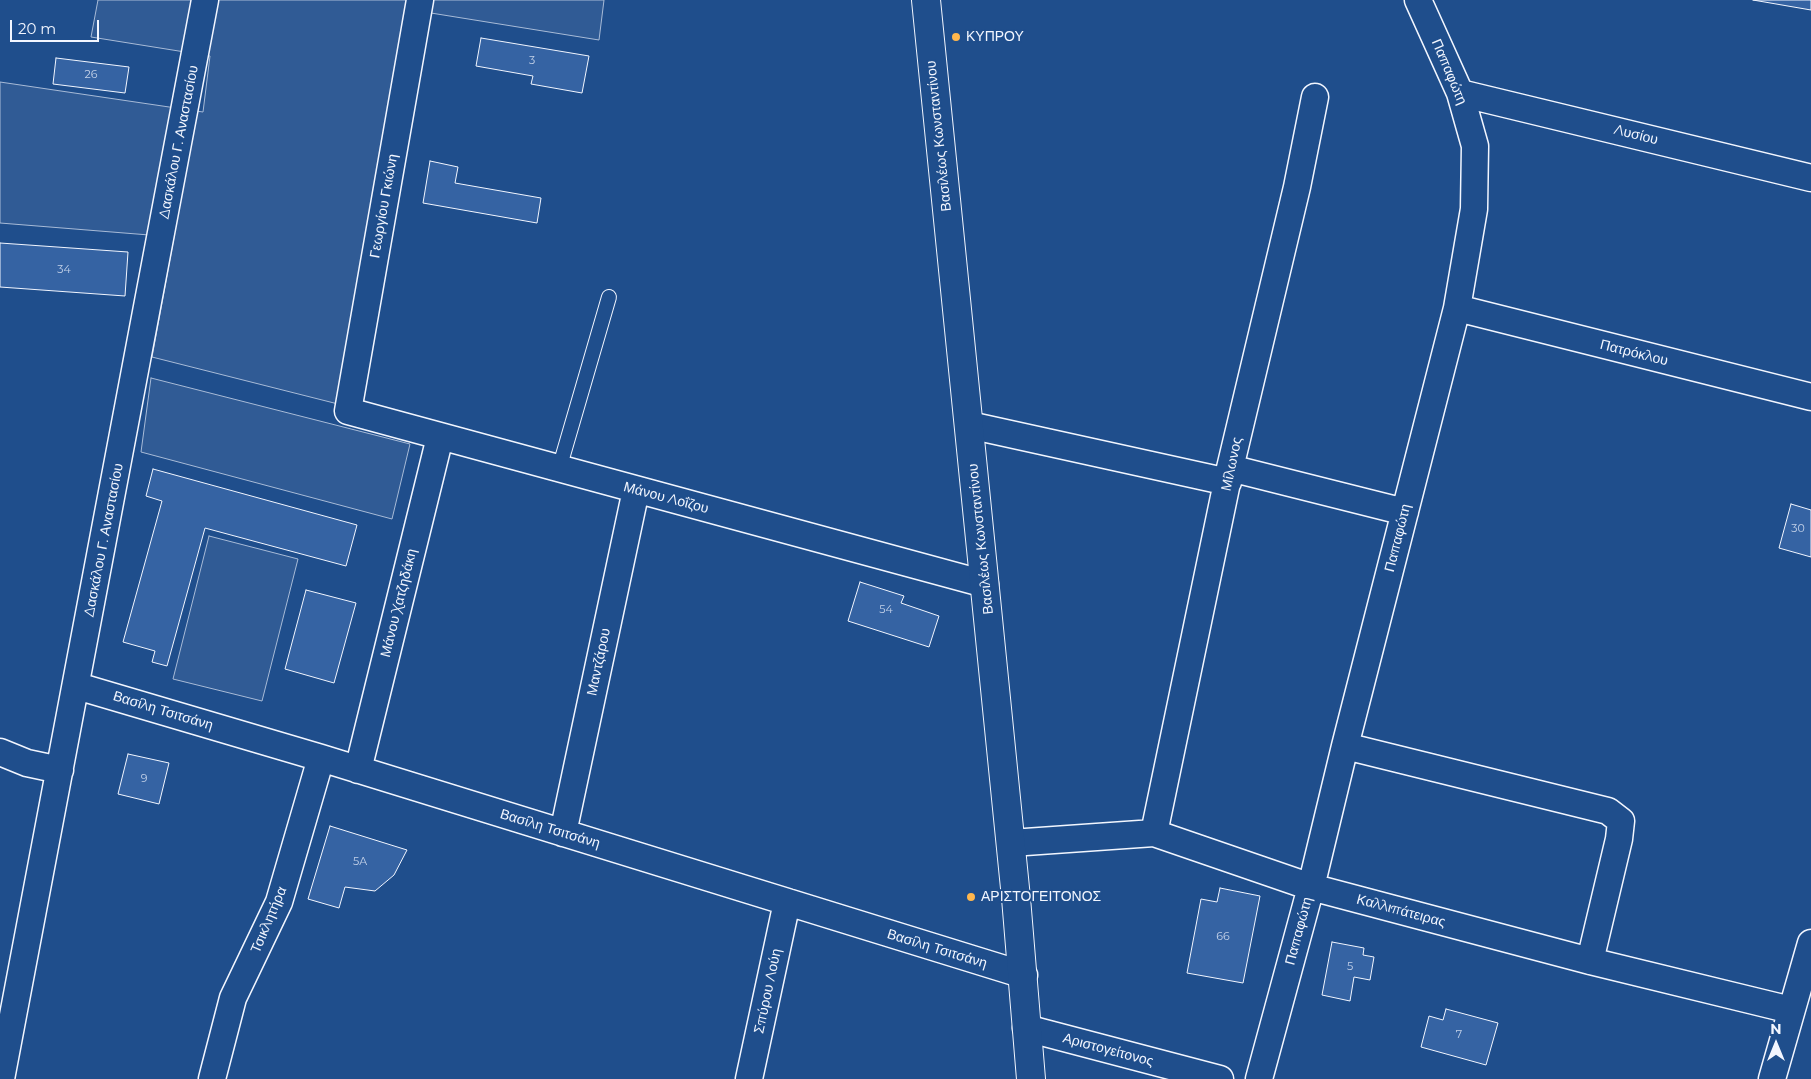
<!DOCTYPE html>
<html>
<head>
<meta charset="utf-8">
<style>
	body { margin:0 }
	#map { position:relative; width:1811px; height:1079px; overflow:hidden; background:#1f4e8c; font-family:Montserrat,sans-serif }
	canvas { display:block }
	.north { position:absolute; left:1751px; top:1019px; width:50px; height:50px; -webkit-text-stroke:4px #1f4e8c; paint-order:stroke; rotate:0deg; font-size:14px; font-weight:700; line-height:20px; text-align:center; color:#f2f6ff }
	.north::after { content:''; display:block; margin:auto; width:18px; height:22px; background:#f2f6ff; clip-path:polygon(50% 0,100% 100%,50% 72%,0 100%) }
	.scale { position:absolute; left:10px; top:20px; width:89px; height:22px; box-sizing:border-box; border:2px solid #f2f6ff; border-top:0; padding-left:6px; font-size:15px; line-height:18px; white-space:nowrap; color:#f2f6ff; -webkit-text-stroke:4px #1f4e8c; paint-order:stroke }
</style>
</head>
<body>
<div id="map">
<canvas width="1811" height="1079"></canvas>
<div class="north">N</div>
<div class="scale">20 m</div>
</div>
<script>
const g = document.querySelector('canvas').getContext('2d');
g.lineJoin = 'round';
function fillPath(path, color) { g.fillStyle = color; g.fill(path, 'evenodd'); }
const shape = rows => new Path2D(rows.map(r => 'M' + r).join(''));
function stroke(path, color, width, dash) { g.strokeStyle = color; g.lineWidth = width; g.lineCap = dash ? 'butt' : 'round'; g.setLineDash(dash || []); g.stroke(path); }
function drawText(font, color, halo, rows, align = 'center') {
  g.font = font + ' Montserrat,sans-serif'; g.lineWidth = 4; g.setLineDash([]); g.textBaseline = 'middle'; g.strokeStyle = halo; g.fillStyle = color; for (const [text, x, y, turn = 0] of rows) {
    g.save(); g.translate(x, y); g.rotate((+turn || 0) * Math.PI / 180); g.textAlign = isNaN(turn) ? turn : align; if (halo) g.strokeText(text, 0, 0); g.fillText(text, 0, 0); g.restore();
  }
}
const built = shape([
	[98,0,604,0,599,40,406,9,338,404,152,357,174,237,0,223,0,82,203,112,210,56,91,37,98,0],
	[151,378,410,444,392,519,141,452,151,378],
	[209,536,298,559,262,701,173,679,209,536]
]);
fillPath(built, '#305b95');
stroke(built, '#a8bbd7', 1);
const building = shape([
	[1753,0,1811,0,1811,10,1753,0],
	[481,38,589,56,582,93,531,84,533,76,476,66,481,38],
	[56,58,129,67,125,93,53,84,56,58],
	[430,161,458,167,455,183,541,198,537,223,423,203,430,161],
	[0,243,128,252,125,296,0,287,0,243],
	[153,469,357,525,346,566,205,528,167,666,152,662,155,651,123,642,162,501,146,496,153,469],
	[1791,504,1811,510,1811,557,1779,548,1791,504],
	[860,582,904,596,901,603,939,616,929,647,848,621,860,582],
	[306,590,356,603,334,683,285,669,306,590],
	[128,754,169,763,159,804,118,794,128,754],
	[330,826,407,850,394,875,375,891,345,887,339,908,308,899,330,826],
	[1220,888,1260,896,1243,983,1187,973,1201,899,1217,902,1220,888],
	[1332,942,1364,948,1363,955,1374,957,1370,980,1354,977,1350,1001,1322,995,1332,942],
	[1446,1009,1498,1023,1486,1065,1421,1047,1429,1016,1443,1020,1446,1009]
]);
fillPath(building, '#3563a3');
stroke(building, '#f2f6ff', 1);
const service = shape([
	[559,469,609,297]
]);
const minor = shape([
	[420,0,348,411,985,584],
	[1460,93,1811,178],
	[1457,308,1811,397],
	[969,425,1228,482],
	[1230,468,1405,512],
	[77,686,321,758,1024,975],
	[1345,746,1608,811,1621,821,1619,839,1590,961],
	[0,752,27,763,60,770],
	[358,770,440,437],
	[563,833,636,490],
	[1154,833,1230,468,1297,187,1315,97],
	[1011,843,1154,833,1311,887,1590,961,1791,1010],
	[1026,1028,1220,1079],
	[1,1079,205,0],
	[212,1079,233,998,279,902,321,758],
	[749,1079,787,902],
	[1259,1079,1311,887,1345,746,1457,308,1474,209,1475,146,1460,93,1418,0],
	[1772,1079,1811,943]
]);
const secondary = shape([
	[926,0,1016,898,1031,1079]
]);
stroke(service, '#f2f6ff', 16);
stroke(minor, '#f2f6ff', 29);
stroke(secondary, '#f2f6ff', 30);
stroke(service, '#1f4e8c', 14);
stroke(minor, '#1f4e8c', 26);
stroke(secondary, '#1f4e8c', 28);
for (const [x, y, r, color] of [
	[956,37,5,"#ffb74d"],
	[971,897,5,"#ffb74d"]
]) { const dot = new Path2D(); dot.arc(x, y, r, 0, 2 * Math.PI); g.fillStyle = color; g.fill(dot); stroke(dot, '#1f4e8c', 2); }
drawText('11px', '#c3d1e8', null, [
	["3",532,61],
	["26",91,75],
	["34",64,270],
	["30",1798,529],
	["54",886,610],
	["9",144,779],
	["5A",360,862],
	["66",1223,937],
	["5",1350,967],
	["7",1459,1035]
]);
drawText('14px', '#f2f6ff', '#1f4e8c', [
	["ΚΥΠΡΟΥ",966,37],
	["ΑΡΙΣΤΟΓΕΙΤΟΝΟΣ",981,897]
], 'left');
drawText('14px', '#f2f6ff', '#1f4e8c', [
	["Παπαφώτη",1449,72,67],
	["Λυσίου",1636,135,14],
	["Βασιλέως Κωνσταντίνου",939,136,-96],
	["Δασκάλου Γ. Αναστασίου",179,142,-79],
	["Γεωργίου Γκιώνη",384,206,-80],
	["Πατρόκλου",1634,353,14],
	["Μίλωνος",1232,464,-78],
	["Μάνου Λοΐζου",666,498,15],
	["Παπαφώτη",1398,538,-76],
	["Βασιλέως Κωνσταντίνου",981,539,-96],
	["Δασκάλου Γ. Αναστασίου",104,540,-79],
	["Μάνου Χατζηδάκη",399,603,-76],
	["Μαντζάρου",599,662,-78],
	["Βασίλη Τσιτσάνη",163,711,17],
	["Βασίλη Τσιτσάνη",550,829,17],
	["Καλλιπάτειρας",1401,911,15],
	["Τσικλητήρα",269,920,-67],
	["Παπαφώτη",1299,931,-75],
	["Βασίλη Τσιτσάνη",937,949,17],
	["Σπύρου Λούη",768,991,-78],
	["Αριστογείτονος",1108,1050,15]
]);
</script>
</body>
</html>
